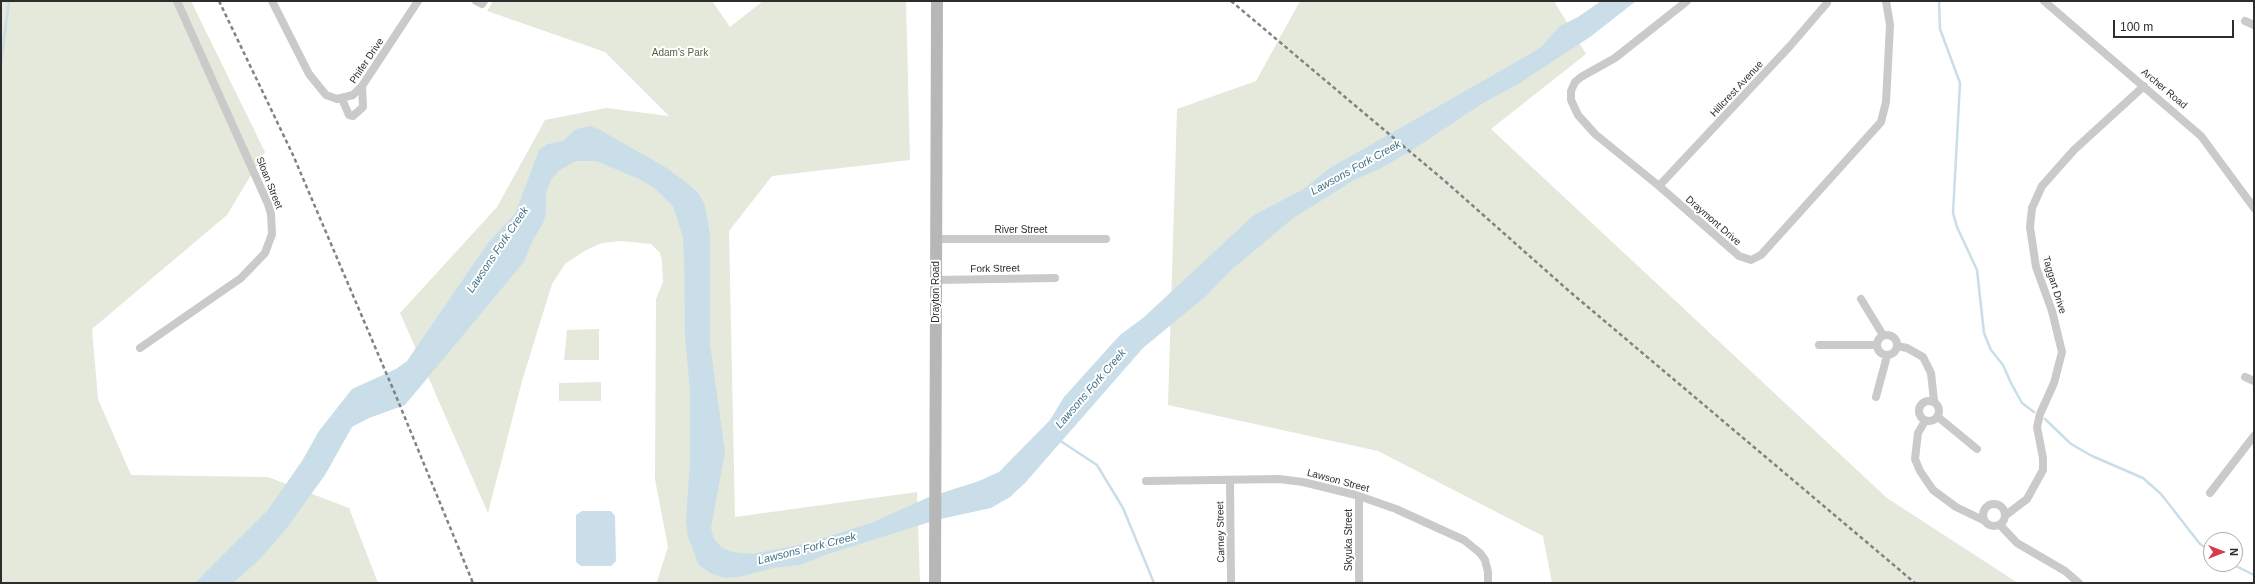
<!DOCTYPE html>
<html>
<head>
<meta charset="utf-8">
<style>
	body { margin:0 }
	#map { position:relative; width:2255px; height:584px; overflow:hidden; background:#fff; font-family:Helvetica,sans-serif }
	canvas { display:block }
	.frame { position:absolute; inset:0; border:2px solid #2d2d2d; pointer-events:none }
	.north { position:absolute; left:2203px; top:532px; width:40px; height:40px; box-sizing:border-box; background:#fff; border:1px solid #ababab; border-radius:50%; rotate:90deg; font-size:11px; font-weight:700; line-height:16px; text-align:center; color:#2d2d2d }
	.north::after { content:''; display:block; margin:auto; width:14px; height:18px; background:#d63d51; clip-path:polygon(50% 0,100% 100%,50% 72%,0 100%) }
	.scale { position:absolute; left:2113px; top:20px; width:121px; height:18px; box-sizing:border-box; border:2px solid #2d2d2d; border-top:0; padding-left:5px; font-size:12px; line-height:14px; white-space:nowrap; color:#2d2d2d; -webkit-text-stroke:3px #fff; paint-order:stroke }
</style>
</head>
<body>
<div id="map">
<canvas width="2255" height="584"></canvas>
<div class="frame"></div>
<div class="north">N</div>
<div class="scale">100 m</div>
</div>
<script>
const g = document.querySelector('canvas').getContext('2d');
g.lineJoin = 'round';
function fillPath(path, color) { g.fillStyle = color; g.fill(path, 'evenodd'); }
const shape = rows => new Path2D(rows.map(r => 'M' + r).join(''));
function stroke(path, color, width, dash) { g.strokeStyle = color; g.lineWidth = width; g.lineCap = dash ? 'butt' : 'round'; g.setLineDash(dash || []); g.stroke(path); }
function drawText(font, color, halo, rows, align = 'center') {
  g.font = font + ' Helvetica,sans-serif'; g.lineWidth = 4; g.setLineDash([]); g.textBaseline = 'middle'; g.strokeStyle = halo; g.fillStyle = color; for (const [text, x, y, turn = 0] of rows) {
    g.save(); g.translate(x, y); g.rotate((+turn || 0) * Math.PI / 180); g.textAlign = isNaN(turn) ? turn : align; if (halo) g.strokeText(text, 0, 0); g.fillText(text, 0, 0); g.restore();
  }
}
fillPath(shape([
	[1,1,191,1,265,152,227,215,92,329,98,399,131,475,268,477,349,508,378,583,1,583],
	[493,1,712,1,730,27,763,1,906,1,910,160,772,176,729,231,735,517,917,492,920,583,659,583,657,581,668,547,655,479,656,299,663,282,662,262,660,253,651,244,621,241,602,243,586,250,565,264,552,284,522,381,488,513,400,313,497,207,545,120,606,108,669,116,605,52,487,11],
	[1300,1,1554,1,1586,54,1491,129,1887,498,2018,583,1552,583,1543,536,1378,451,1168,405,1177,109,1256,81],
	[599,329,599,360,564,360,567,330],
	[601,382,601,401,559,401,559,383]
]), '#e4e9dc');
fillPath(shape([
	[1601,1,1636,1,1590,37,1518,84,1483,103,1411,151,1381,168,1354,180,1292,219,1230,271,1206,296,1143,348,1025,483,1010,497,991,508,936,520,828,554,800,565,773,568,739,577,725,578,712,574,699,565,688,537,686,520,690,463,690,390,685,336,684,257,683,237,673,206,654,188,639,179,596,161,576,161,560,170,552,178,546,192,546,213,543,223,533,240,523,263,405,405,369,418,352,427,325,475,286,529,260,559,233,583,195,583,267,511,302,461,319,431,352,389,396,369,407,361,488,243,515,214,539,150,548,144,563,141,576,129,591,126,600,130,665,167,687,183,699,194,705,206,710,234,710,344,725,452,711,528,714,539,722,548,732,552,753,554,808,543,871,523,929,497,979,481,999,472,1050,420,1064,397,1120,335,1143,318,1254,215,1302,190,1330,168,1530,54,1541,47,1560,26,1578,17],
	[582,511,611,511,615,516,616,561,611,566,581,566,576,562,576,515]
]), '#c9dee8');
stroke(shape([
	[1939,1,1940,29,1960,83,1953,213,1957,227,1977,270,1984,333,1991,350,2003,365,2011,383,2022,403,2034,412],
	[1,63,9,1],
	[2045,419,2071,444,2092,456,2143,478,2161,494,2200,544,2211,551],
	[1059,440,1097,465,1123,508,1154,583],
	[2232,564,2254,575]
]), '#c9dee8', 2.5);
stroke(shape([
	[272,1,309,74,326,95,337,99,353,95,362,86,418,1],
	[476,1,482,4,484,1],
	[1687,1,1615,58,1581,77,1575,82,1571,91,1571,100,1578,115,1595,134,1659,186,1739,256,1751,260,1761,255,1881,122,1886,102,1890,25,1886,1],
	[2044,1,2201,136,2254,208],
	[2245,21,2254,25],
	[342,99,349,115,353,116,363,107,362,86],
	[1659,186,1790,46,1827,3],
	[936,239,1106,239],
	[936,280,1055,278],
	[1861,299,1883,335],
	'1877 345a10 10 0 1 1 20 0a10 10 0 1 1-20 0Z',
	[1819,345,1876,345],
	[1897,346,1907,348,1923,357,1931,373,1934,401],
	[140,348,241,278,265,253,272,234,271,214,268,204,177,1],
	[2245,377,2254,381],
	[1876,397,1887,356],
	'1919 411a10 10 0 1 1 20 0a10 10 0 1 1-20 0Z',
	[1938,417,1977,449],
	[1925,421,1918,433,1915,459,1920,471,1933,490,1956,507,1983,520],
	[1230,480,1231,583],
	[1146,481,1279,479,1303,482,1356,495,1396,509,1464,540,1480,553,1485,560,1488,572,1488,583],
	[2210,493,2254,436],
	'1983 515a11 11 0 1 1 22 0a11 11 0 1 1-22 0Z',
	[2006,515,2027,499,2043,470,2043,458,2037,427,2040,414,2054,383,2062,352,2052,311,2036,267,2030,227,2032,208,2042,186,2074,150,2144,86],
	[2000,525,2017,543,2065,571,2079,583],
	[1359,583,1359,497]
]), '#cacaca', 8);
stroke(shape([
	[935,583,937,1]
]), '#b7b7b7', 12);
stroke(shape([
	[219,1,293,155,396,396,473,583],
	[1231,1,1446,182,1569,291,1915,583]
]), '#828282', 2.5, [4, 3]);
drawText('10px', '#52653e', '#fff', [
	["Adam's Park",680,53]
]);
drawText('10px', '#2d2d2d', '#fff', [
	["Phifer Drive",367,61,-56],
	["Hillcrest Avenue",1737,89,-47],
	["Archer Road",2164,89,40],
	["Sloan Street",269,183,68],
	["Draymont Drive",1713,221,41],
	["River Street",1021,230],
	["Fork Street",995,269,-1],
	["Taggart Drive",2054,285,73],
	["Drayton Road",936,292,-90],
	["Lawson Street",1338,481,15],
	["Carney Street",1221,532,-91],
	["Skyuka Street",1349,540,-90]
]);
drawText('italic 11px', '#427188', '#fff', [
	["Lawsons Fork Creek",1356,168,-29],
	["Lawsons Fork Creek",498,250,-56],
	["Lawsons Fork Creek",1091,389,-49],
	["Lawsons Fork Creek",807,549,-14]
]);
</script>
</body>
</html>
